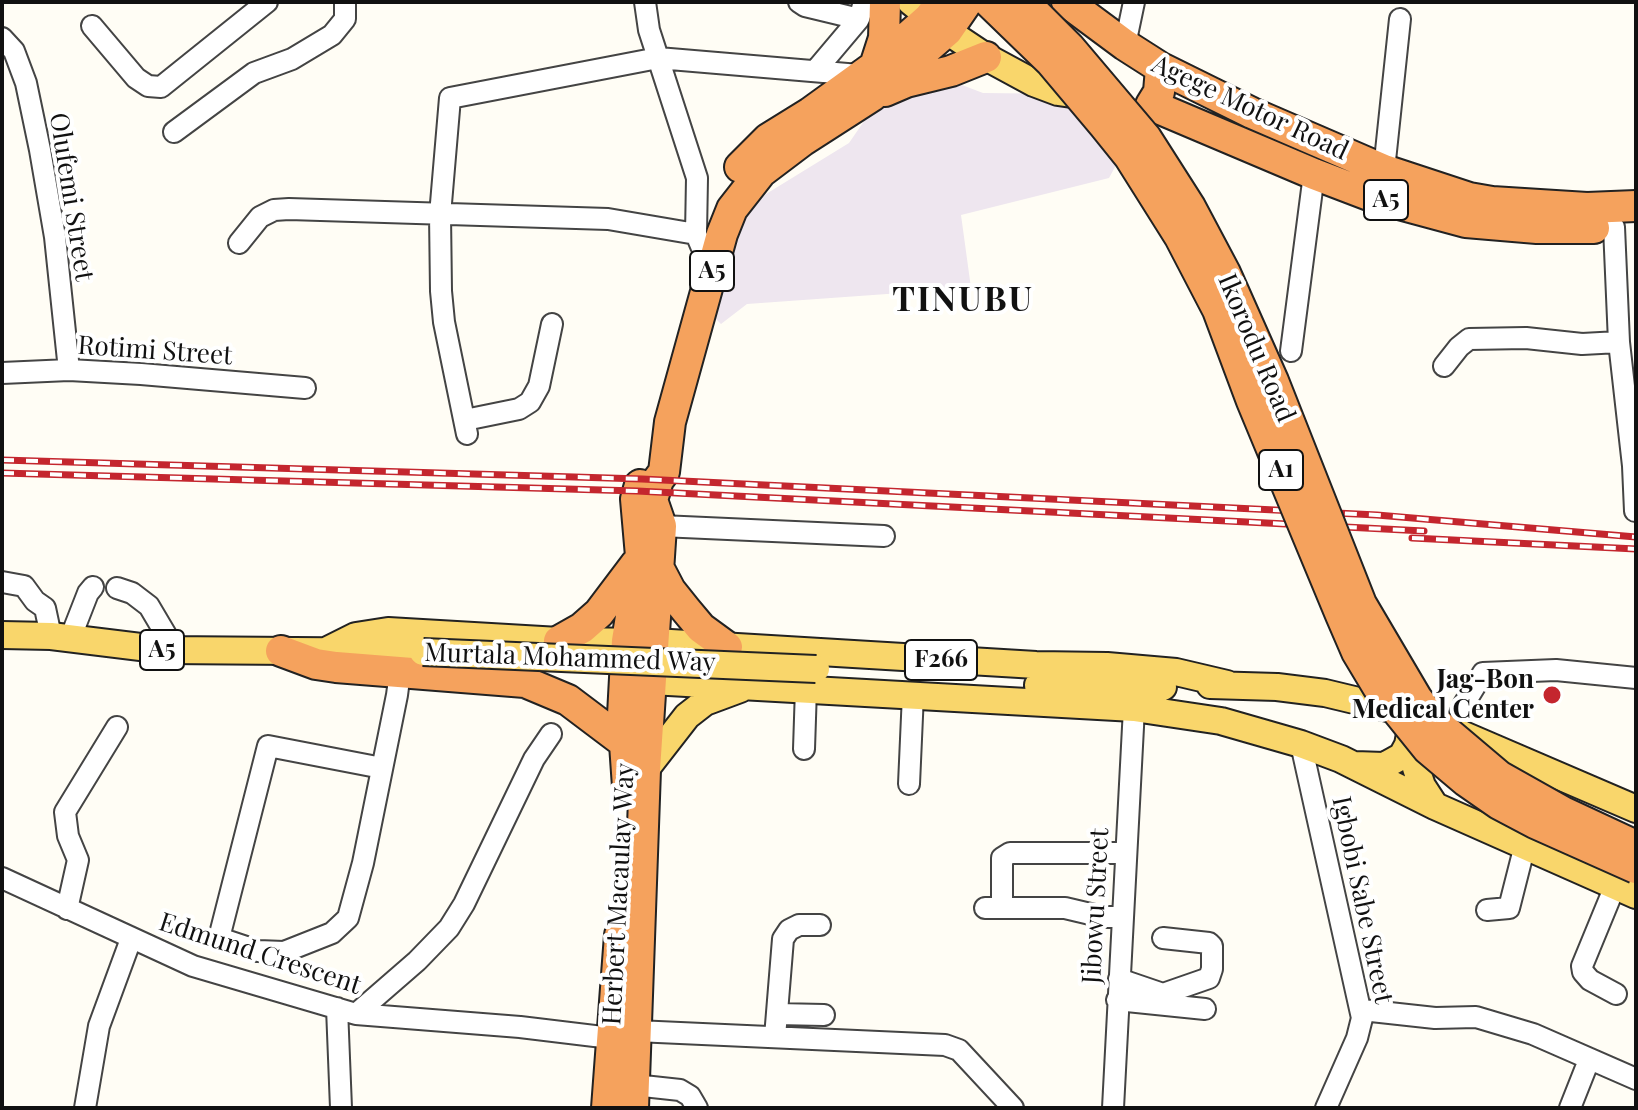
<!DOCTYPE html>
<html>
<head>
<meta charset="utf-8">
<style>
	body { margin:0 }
	#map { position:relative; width:1638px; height:1110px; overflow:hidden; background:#fffdf5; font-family:"Playfair Display",serif }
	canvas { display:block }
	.frame { position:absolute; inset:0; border:4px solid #111; pointer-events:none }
</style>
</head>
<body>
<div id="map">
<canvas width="1638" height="1110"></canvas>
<div class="frame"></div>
</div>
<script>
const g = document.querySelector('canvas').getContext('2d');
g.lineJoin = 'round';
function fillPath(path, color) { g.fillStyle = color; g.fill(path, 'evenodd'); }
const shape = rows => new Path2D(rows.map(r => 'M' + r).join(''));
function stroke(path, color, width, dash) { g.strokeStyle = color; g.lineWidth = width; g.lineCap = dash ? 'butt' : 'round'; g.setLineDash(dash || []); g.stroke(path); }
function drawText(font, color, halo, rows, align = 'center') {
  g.font = font + ' "Playfair Display",serif'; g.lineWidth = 8; g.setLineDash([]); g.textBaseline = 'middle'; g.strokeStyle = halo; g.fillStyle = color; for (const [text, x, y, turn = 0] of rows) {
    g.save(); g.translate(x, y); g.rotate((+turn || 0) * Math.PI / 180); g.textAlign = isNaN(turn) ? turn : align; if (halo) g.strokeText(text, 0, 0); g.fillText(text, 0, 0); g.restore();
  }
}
fillPath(shape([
	[904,63,983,93,1074,94,1121,156,1109,178,961,215,971,288,747,304,721,324,709,312,721,238,766,194,849,143]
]), '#eee6ef');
const minor = shape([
	[645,2,649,30,697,178,696,234],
	[799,2,805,6,859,19,864,2],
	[92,26,136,78,148,86,161,87,267,2],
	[2,38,14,51,26,83,40,150,55,237,69,370],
	[1125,45,1134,2],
	[816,70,859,19],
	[174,132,254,73,292,59,332,35,345,19,345,2],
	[1384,170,1400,19],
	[1614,227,1619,342,1633,466,1635,511],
	[239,243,260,217,274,210,289,209,608,219,696,234,701,246],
	[1291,351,1314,174],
	[1444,366,1459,347,1469,339,1526,338,1582,344,1619,342],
	[2,373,69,370,141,374,305,388],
	[465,420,519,409,530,402,539,386,552,324],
	[467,434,444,322,441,291,440,215,450,98,658,58,859,75],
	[661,526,884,536],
	[2,582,24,586,35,601,45,608,51,636],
	[117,588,132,593,149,606,175,650],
	[70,639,88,593,93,587],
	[1453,731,1464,704,1483,673,1556,670,1636,678],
	[1301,744,1362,1018,1357,1038,1326,1108],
	[804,749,806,688],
	[382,768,268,746,219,938,258,951,284,952,332,933,348,918,363,863,397,695,400,672],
	[909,784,913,694],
	[2,878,193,966,356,1014,520,1027,611,1038],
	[1615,886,1582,966,1583,972,1590,980,1616,994],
	[1002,907,1002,858,1010,853,1126,853],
	[985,908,1065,908,1103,917,1122,917],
	[67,909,78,860,68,836,65,812,117,727],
	[1487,910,1509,908,1525,845],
	[1119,979,1163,994,1209,978,1212,969,1212,946,1209,943,1163,938],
	[1117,1000,1205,1009],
	[337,1008,341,1108],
	[1362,1010,1435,1018,1476,1017,1533,1034,1636,1079],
	[356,1014,417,961,449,928,464,904,534,759,551,734],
	[777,1014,824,1015],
	[636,1031,945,1045,959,1050,1013,1108],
	[775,1037,783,939,789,930,799,925,820,925],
	[634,1085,680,1090,690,1096,697,1108],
	[85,1108,99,1026,131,939],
	[1113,1108,1134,708],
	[1570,1108,1589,1060]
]);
const major = shape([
	[911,2,947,31,986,57,1034,83,1058,92,1092,97],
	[2,635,51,636,165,650,423,652],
	[324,652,356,636,388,631,559,641,654,642,1036,665,1107,666,1176,672,1227,684],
	[633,680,1134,708,1221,721,1301,744,1341,759,1435,806,1636,895],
	[1038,685,1163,687],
	[1210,685,1277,687,1325,693,1404,712],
	[1452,730,1636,809],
	[1355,765,1384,766,1402,756,1408,745,1412,723],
	[645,770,687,716,705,702,740,689],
	[1435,806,1422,786,1416,768,1425,741,1438,733]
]);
const highway = shape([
	[1067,2,1125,45,1161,68,1252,113,1384,170,1469,198,1492,202,1587,208,1636,206],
	[875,66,884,38,885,2],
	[1161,68,1159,92,1151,105,1314,174,1377,198,1466,222,1537,228,1594,228],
	[885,91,906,82,951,71,986,57],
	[740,167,768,139,810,113,875,66,929,18,941,2],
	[658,567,670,590,686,610,701,628,727,647],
	[559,641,582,628,599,613,636,564],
	[281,651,316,664,336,667,525,682,568,700,625,743],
	[628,787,623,715,627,641,641,556,636,499,640,485],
	[607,1108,620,935],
	[633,1108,645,770,661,526,652,500,658,480,664,472,670,422,722,234,732,209,761,172,802,141,872,96,947,31,967,2]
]);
stroke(minor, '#444', 24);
stroke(major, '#222', 30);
stroke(highway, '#222', 34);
stroke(minor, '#fff', 20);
stroke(major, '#f9d66b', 26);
stroke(highway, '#f5a25d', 30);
const rail = shape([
	[2,460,642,479,1377,515,1636,537],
	[2,473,637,491,1424,531],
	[1412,538,1636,549]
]);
stroke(rail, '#c4262e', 7);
stroke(rail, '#fff', 4, [12]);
const majorBridge = shape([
	[423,652,816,669]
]);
const highwayBridge = shape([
	[989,2,1051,62,1104,125,1129,156,1180,237,1218,310,1252,401,1341,615,1357,652,1378,687,1428,749,1466,781,1499,804,1535,823,1636,868],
	[1024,2,1069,47,1146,138,1190,207,1225,273,1273,381,1361,604,1417,699,1434,721,1499,776,1563,812,1636,846]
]);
stroke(majorBridge, '#222', 30, []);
stroke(highwayBridge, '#222', 34, []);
stroke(majorBridge, '#f9d66b', 26);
stroke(highwayBridge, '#f5a25d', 30);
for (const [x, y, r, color] of [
	[1552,695,10,"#c4262e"]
]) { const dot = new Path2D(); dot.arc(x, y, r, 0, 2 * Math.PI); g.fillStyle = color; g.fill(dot); stroke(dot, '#fff', 3); }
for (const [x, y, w] of [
	[1386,200,44],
	[712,271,44],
	[1281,470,44],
	[162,650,44],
	[941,660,72]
]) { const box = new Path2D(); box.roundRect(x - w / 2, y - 20, w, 40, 6); g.fillStyle = '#fff'; g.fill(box); stroke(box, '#111', 2); }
drawText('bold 24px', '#111', null, [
	["A5",1386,200],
	["A5",712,271],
	["A1",1281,470],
	["A5",162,650],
	["F266",941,660]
]);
drawText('26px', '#111', '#fff', [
	["Agege Motor Road",1250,108,25],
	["Olufemi Street",71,197,81],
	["Ikorodu Road",1256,348,67],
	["Rotimi Street",155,351,4],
	["Murtala Mohammed Way",570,658,2],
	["Herbert Macaulay Way",619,894,-87],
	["Igbobi Sabe Street",1362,900,78],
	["Jibowu Street",1096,906,-87],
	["Edmund Crescent",260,954,18]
]);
drawText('bold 26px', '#111', '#fff', [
	["Jag-Bon",1534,680],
	["Medical Center",1534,710]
], 'right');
g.letterSpacing = '2px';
drawText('bold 34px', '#111', '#fff', [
	["TINUBU",963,300]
]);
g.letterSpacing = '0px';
</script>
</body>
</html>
